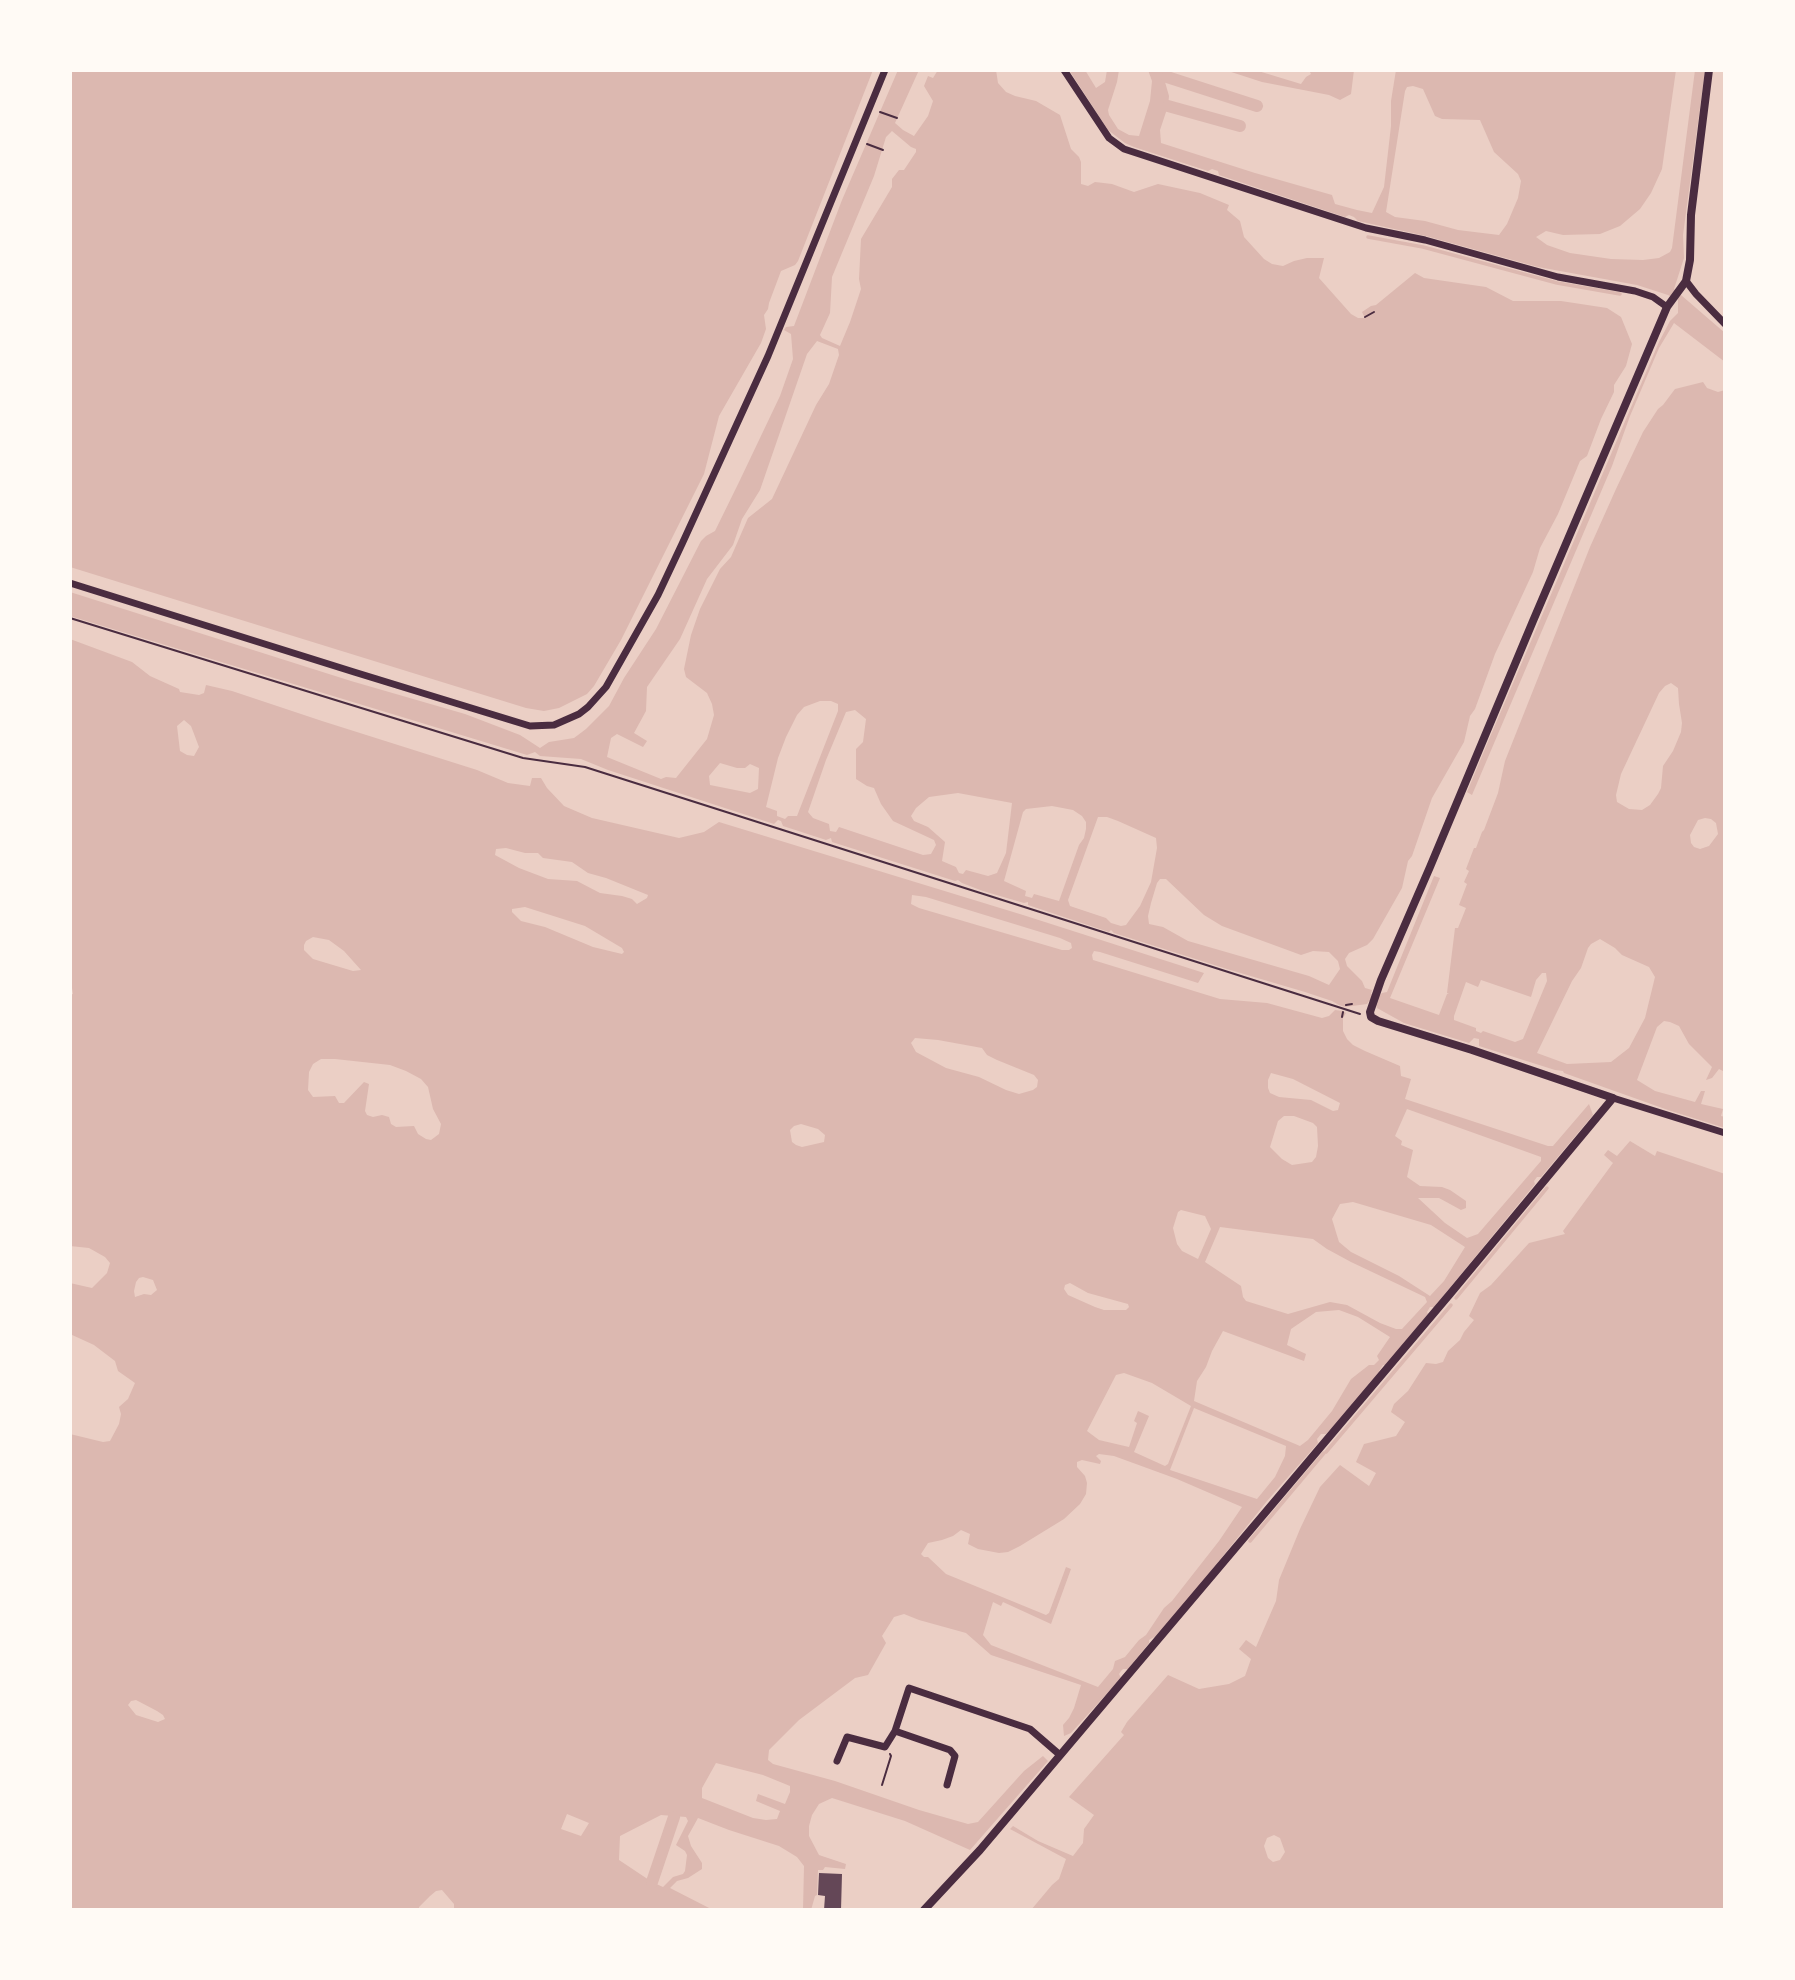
<!DOCTYPE html>
<html>
<head>
<meta charset="utf-8">
<style>
	body { margin:0 }
	#map { position:relative; width:1795px; height:1980px; overflow:hidden; background:#f7e1d7; font-family:Figtree,sans-serif }
	canvas { display:block }
	.frame { position:absolute; inset:0; border:72px solid #fffaf5; pointer-events:none }
</style>
</head>
<body>
<div id="map">
<canvas width="1795" height="1980"></canvas>
<div class="frame"></div>
</div>
<script>
const g = document.querySelector('canvas').getContext('2d');
g.lineJoin = 'round';
function fillPath(path, color) { g.fillStyle = color; g.fill(path, 'evenodd'); }
const shape = rows => new Path2D(rows.map(r => 'M' + r).join(''));
function stroke(path, color, width, dash) { g.strokeStyle = color; g.lineWidth = width; g.lineCap = dash ? 'butt' : 'round'; g.setLineDash(dash || []); g.stroke(path); }
fillPath(shape([
	[70,70,1725,70,1725,1910,70,1910]
]), '#ebcfc5');
fillPath(shape([
	[70,70,873,70,798,261,795,265,781,271,769,303,768,309,764,315,766,329,761,343,719,416,704,474,621,640,594,686,587,694,559,708,544,711,526,708,70,567],
	[898,70,919,70,895,123,903,130,914,136,928,116,933,101,924,86,928,76,933,78,938,70,996,70,998,83,1006,92,1015,96,1036,101,1060,115,1071,149,1079,157,1081,162,1081,184,1088,186,1095,182,1112,184,1134,192,1158,184,1200,193,1229,205,1227,210,1240,221,1244,237,1264,259,1272,264,1283,266,1294,261,1307,258,1324,258,1319,278,1351,314,1358,318,1365,318,1362,312,1371,306,1376,305,1415,273,1424,278,1486,287,1513,301,1561,301,1607,308,1621,317,1632,344,1626,366,1614,385,1614,392,1601,419,1587,456,1580,461,1558,514,1540,548,1533,572,1495,654,1475,709,1470,716,1464,742,1432,798,1412,856,1408,861,1402,888,1373,939,1367,945,1349,953,1345,959,1347,966,1362,981,1365,988,1372,990,1371,994,1379,996,1382,993,1387,992,1434,876,1440,878,1390,998,1439,1015,1447,994,1449,994,1447,993,1455,928,1458,928,1466,908,1459,905,1467,884,1464,882,1469,871,1466,869,1474,848,1476,848,1482,832,1484,830,1498,793,1505,761,1590,547,1616,489,1643,432,1658,409,1663,405,1675,389,1703,382,1707,388,1718,392,1725,390,1725,1072,1719,1069,1712,1078,1706,1080,1712,1067,1689,1044,1679,1026,1670,1022,1664,1021,1657,1027,1637,1080,1655,1091,1695,1102,1701,1091,1705,1091,1701,1104,1723,1109,1721,1116,1725,1117,1725,1128,1668,1110,1564,1073,1563,1071,1555,1070,1479,1046,1479,1039,1474,1038,1469,1043,1404,1023,1377,1008,1376,1004,1369,1001,1367,1004,1345,1007,1339,1005,1332,1001,1305,992,1227,969,1114,933,1111,930,1109,932,1028,905,1028,902,1024,903,983,891,962,883,958,880,955,881,832,842,831,838,826,840,783,826,781,821,778,820,774,824,608,770,581,759,540,756,535,752,527,755,70,616,70,592,351,681,465,714,520,735,540,748,549,742,574,738,586,729,609,706,624,678,656,629,701,541,706,536,715,531,740,480,780,396,793,359,791,334,784,330,786,327,794,326,842,200],
	[892,131,911,147,916,149,916,152,904,170,899,170,892,179,892,187,861,239,859,279,861,289,850,322,840,346,822,338,820,335,830,313,832,277,874,176,886,137],
	[817,341,838,349,839,355,829,384,816,405,772,499,748,518,731,557,720,569,700,609,691,635,684,669,686,677,707,693,712,704,714,715,707,739,676,778,666,777,661,779,607,757,611,738,617,734,643,747,647,741,634,733,646,711,647,687,680,639,707,579,733,545,742,519,760,490,807,354],
	[1671,683,1678,688,1679,704,1682,723,1681,732,1673,751,1663,766,1661,788,1658,794,1650,805,1642,810,1629,809,1617,802,1616,795,1621,774,1659,693,1665,686],
	[820,701,831,701,838,704,838,711,797,816,788,816,785,819,777,816,777,811,766,807,778,758,786,737,797,715,804,707],
	[855,710,866,719,863,742,856,749,856,779,867,786,874,788,881,804,893,821,934,840,936,845,931,854,923,855,839,827,836,832,830,831,829,824,813,818,808,812,826,760,846,712],
	[720,763,737,768,745,768,750,764,759,768,758,789,750,793,710,785,709,776],
	[958,793,1012,803,1006,853,997,873,988,876,966,870,963,874,959,873,956,867,942,861,945,842,928,827,914,821,911,816,916,808,929,797],
	[1052,806,1073,810,1082,816,1086,822,1086,829,1084,838,1079,845,1059,901,1034,894,1032,898,1025,896,1026,891,1004,881,1023,812,1026,809],
	[1098,817,1107,817,1118,821,1156,838,1157,848,1151,882,1140,906,1126,925,1121,926,1111,923,1106,918,1070,906,1068,900],
	[1705,818,1711,819,1716,823,1718,834,1709,846,1700,849,1694,847,1691,843,1690,835,1698,820],
	[1160,879,1166,879,1204,915,1222,926,1301,955,1313,951,1329,952,1338,961,1340,969,1329,985,1309,976,1188,941,1163,927,1149,924,1148,916,1151,903,1157,883],
	[1600,939,1615,948,1622,955,1649,967,1655,977,1645,1018,1629,1048,1611,1062,1567,1064,1537,1053,1572,981,1581,968,1588,948,1591,944],
	[1542,973,1546,973,1547,981,1523,1039,1515,1042,1483,1031,1481,1033,1476,1031,1476,1028,1454,1020,1454,1016,1466,982,1478,987,1481,980,1531,997,1536,980],
	[1069,70,1085,70,1096,88,1105,82,1107,70,1119,70,1117,82,1108,110,1109,115,1118,129,1129,135,1139,136,1150,101,1152,81,1148,70,1167,70,1167,77,1165,82,1169,96,1168,106,1160,130,1161,143,1255,173,1332,195,1335,204,1357,210,1372,213,1384,187,1391,126,1391,101,1396,70,1676,70,1662,169,1651,193,1640,209,1620,226,1600,234,1563,235,1546,231,1536,237,1547,245,1570,253,1611,259,1643,260,1659,258,1670,252,1672,248,1695,70,1705,70,1683,235,1684,258,1674,289,1725,333,1725,362,1674,323,1659,348,1630,416,1612,466,1472,795,1467,792,1487,744,1659,342,1670,321,1678,313,1678,300,1668,295,1637,285,1538,267,1426,236,1358,221,1354,217,1349,215,1345,217,1219,175,1218,171,1212,169,1208,171,1134,147,1125,143,1108,130],
	[1413,86,1423,89,1435,116,1442,119,1480,120,1494,152,1518,174,1521,181,1518,198,1507,224,1499,235,1458,230,1425,221,1395,217,1386,212,1405,91,1407,87],
	[1225,70,1255,70,1301,84,1306,77,1311,74,1309,70,1354,70,1351,94,1340,100,1329,95,1262,82],
	[70,639,132,662,150,676,179,689,180,692,199,695,204,693,206,685,232,691,322,721,477,770,508,783,530,786,532,778,541,778,547,788,564,806,592,818,679,838,704,832,719,822,1023,915,1204,973,1198,983,1100,952,1094,951,1092,955,1093,960,1220,999,1267,1003,1322,1018,1329,1016,1335,1010,1343,1011,1346,1013,1343,1018,1343,1031,1347,1039,1353,1045,1365,1051,1400,1066,1401,1076,1411,1079,1405,1099,1548,1146,1553,1146,1589,1104,1593,1115,1541,1177,1537,1177,1534,1181,1535,1184,1434,1307,1430,1307,1427,1312,1428,1314,1386,1365,1383,1365,1379,1371,1379,1374,1343,1417,1326,1434,1321,1434,1317,1439,1318,1443,1267,1501,1186,1602,1156,1636,1149,1640,1149,1643,1128,1669,1123,1669,1121,1671,1119,1674,1121,1678,1071,1733,1064,1736,1063,1725,1069,1718,1074,1708,1081,1685,991,1655,966,1633,919,1620,904,1614,894,1617,882,1636,886,1643,868,1675,855,1678,799,1720,769,1750,768,1760,773,1764,835,1781,919,1810,968,1824,978,1822,1024,1771,1043,1756,1048,1761,970,1850,905,1821,832,1798,819,1804,812,1815,809,1826,809,1836,819,1855,846,1864,845,1869,825,1867,823,1870,818,1870,817,1895,815,1896,811,1910,803,1910,804,1866,797,1857,779,1846,729,1830,698,1818,688,1836,691,1846,702,1863,702,1869,688,1878,677,1881,670,1888,713,1910,454,1910,454,1904,442,1890,436,1891,430,1896,419,1907,419,1910,70,1910,70,1434,103,1442,110,1441,119,1424,121,1414,119,1407,128,1399,135,1383,118,1371,115,1361,94,1345,70,1334,70,1283,92,1288,107,1273,110,1263,105,1257,89,1248,70,1246,70,995,73,994,72,988,70,987],
	[184,720,191,726,199,747,194,756,187,755,180,751,177,726],
	[506,848,525,853,538,853,543,858,572,862,588,873,606,878,648,895,647,898,637,904,632,899,622,896,600,893,577,881,548,879,519,868,495,855,496,849],
	[912,895,926,897,1060,938,1071,943,1072,948,1069,950,1062,950,919,908,911,904],
	[525,907,585,926,622,948,624,952,622,954,593,947,545,927,521,921,512,912,512,909],
	[313,937,329,940,344,951,361,970,353,971,313,959,304,950,304,945,306,941],
	[915,1038,938,1040,982,1048,987,1055,997,1060,1034,1075,1038,1080,1037,1087,1033,1090,1019,1094,1006,1090,979,1077,946,1068,916,1052,911,1043],
	[321,1059,335,1059,390,1065,406,1071,421,1079,428,1087,433,1109,441,1124,439,1134,431,1140,426,1139,418,1134,414,1126,396,1127,391,1124,389,1117,382,1115,373,1117,367,1115,365,1111,369,1084,364,1082,344,1103,339,1103,335,1096,313,1097,308,1090,309,1072,313,1064],
	[1271,1073,1293,1079,1340,1103,1338,1110,1333,1111,1311,1100,1279,1097,1270,1093,1268,1088,1268,1080],
	[1407,1109,1541,1157,1541,1161,1478,1234,1467,1238,1445,1223,1418,1198,1439,1198,1461,1210,1466,1208,1466,1201,1450,1190,1442,1187,1420,1186,1407,1177,1413,1150,1401,1145,1402,1141,1395,1136],
	[1284,1116,1294,1116,1313,1123,1317,1127,1318,1146,1316,1157,1312,1162,1292,1165,1282,1159,1270,1147,1278,1121],
	[801,1124,818,1129,825,1135,824,1142,802,1147,796,1145,792,1142,790,1130,794,1126],
	[1353,1202,1431,1225,1465,1247,1444,1281,1430,1296,1399,1276,1351,1252,1339,1242,1332,1219,1340,1204],
	[1181,1210,1205,1216,1211,1229,1198,1259,1182,1251,1177,1244,1173,1228,1178,1212],
	[1220,1227,1313,1239,1327,1249,1351,1262,1425,1297,1427,1302,1402,1329,1396,1329,1380,1323,1347,1305,1330,1302,1288,1314,1246,1301,1243,1297,1241,1286,1205,1262],
	[143,1277,153,1280,157,1290,151,1295,144,1294,135,1297,134,1291,136,1282,139,1278],
	[1070,1283,1088,1293,1128,1304,1129,1307,1126,1310,1104,1310,1095,1307,1068,1295,1064,1289,1065,1285],
	[1339,1310,1358,1317,1390,1337,1377,1356,1379,1360,1374,1365,1369,1365,1351,1379,1332,1411,1308,1440,1300,1446,1194,1401,1197,1381,1206,1367,1212,1351,1223,1331,1304,1361,1306,1354,1287,1345,1291,1329,1316,1312],
	[1124,1373,1152,1383,1191,1406,1168,1464,1165,1466,1134,1452,1149,1416,1138,1411,1134,1421,1137,1423,1129,1447,1099,1440,1087,1431,1116,1375],
	[1194,1408,1286,1446,1285,1456,1275,1477,1257,1499,1170,1470],
	[1099,1454,1114,1456,1177,1479,1242,1507,1219,1541,1172,1601,1164,1608,1146,1635,1139,1640,1125,1657,1115,1661,1113,1669,1098,1687,991,1645,983,1635,993,1602,1001,1606,1003,1602,1051,1624,1071,1569,1066,1567,1049,1613,1046,1615,946,1574,928,1557,924,1557,921,1554,928,1543,942,1540,953,1536,961,1530,970,1534,968,1544,978,1549,999,1553,1008,1552,1020,1546,1064,1519,1080,1504,1086,1494,1087,1483,1085,1476,1077,1467,1077,1462,1082,1460,1100,1464,1101,1461,1096,1456],
	[136,1700,157,1711,163,1715,165,1719,158,1722,136,1715,128,1705,131,1701],
	[716,1763,763,1775,790,1786,790,1792,785,1804,758,1794,756,1801,780,1811,777,1819,766,1820,753,1818,702,1798,702,1788],
	[567,1814,589,1823,581,1836,561,1829],
	[661,1815,686,1817,688,1821,676,1845,685,1851,687,1855,685,1871,683,1874,673,1877,663,1887,652,1882,619,1860,620,1836],
	[1630,1141,1655,1156,1657,1151,1725,1174,1725,1910,1031,1910,1052,1885,1059,1879,1066,1859,1010,1829,1013,1826,1038,1841,1073,1856,1083,1843,1084,1829,1094,1815,1069,1797,1124,1735,1121,1732,1127,1722,1168,1675,1199,1689,1229,1684,1245,1676,1251,1659,1239,1649,1246,1640,1256,1647,1276,1601,1279,1580,1300,1529,1320,1487,1340,1465,1369,1486,1376,1473,1356,1462,1364,1444,1396,1436,1405,1422,1391,1412,1394,1404,1408,1391,1426,1363,1436,1364,1443,1362,1448,1351,1460,1340,1464,1332,1474,1320,1469,1316,1480,1293,1491,1285,1529,1243,1565,1234,1563,1231,1613,1163,1604,1155,1608,1150,1617,1156],
	[1274,1835,1280,1838,1285,1852,1280,1860,1273,1862,1268,1858,1264,1846,1267,1838]
]), '#dcb8b0');
stroke(shape([
	[1368,237,1423,247,1557,283,1620,294],
	[1456,1298,1547,1188],
	[1326,1452,1451,1305],
	[1250,1541,1324,1453]
]), '#dcb8b0', 3.5);
stroke(shape([
	[1167,77,1257,106],
	[1168,106,1240,126],
	[652,1882,674,1817]
]), '#dcb8b0', 12);
fillPath(shape([
	[819,1873,842,1874,841,1910,824,1910,825,1896,818,1895]
]), '#644757');
stroke(shape([
	[880,112,897,118],
	[867,144,883,150],
	[1365,317,1374,312],
	[70,618,523,758,585,767,1360,1014],
	[1346,1005,1352,1004],
	[1342,1017,1343,1012],
	[882,1785,891,1756,890,1754]
]), '#4a2c40', 2);
stroke(shape([
	[1064,70,1109,138,1124,149,1366,228,1425,240,1558,277,1635,291,1653,297,1667,307],
	[1686,281,1696,294,1725,324],
	[70,583,354,672,530,726,554,725,579,714,588,707,606,687,658,595,682,544,768,356,885,70],
	[1613,1098,1725,1133],
	[895,1731,950,1750,955,1756,947,1785],
	[837,1761,847,1737,885,1747,895,1731,909,1688,1030,1729,1060,1755]
]), '#4a2c40', 7);
stroke(shape([
	[924,1910,980,1850,1450,1294,1613,1098,1472,1050,1378,1021,1371,1017,1370,1012,1381,980,1430,867,1533,621,1667,307,1686,281,1690,260,1691,215,1709,70]
]), '#4a2c40', 8);
</script>
</body>
</html>
